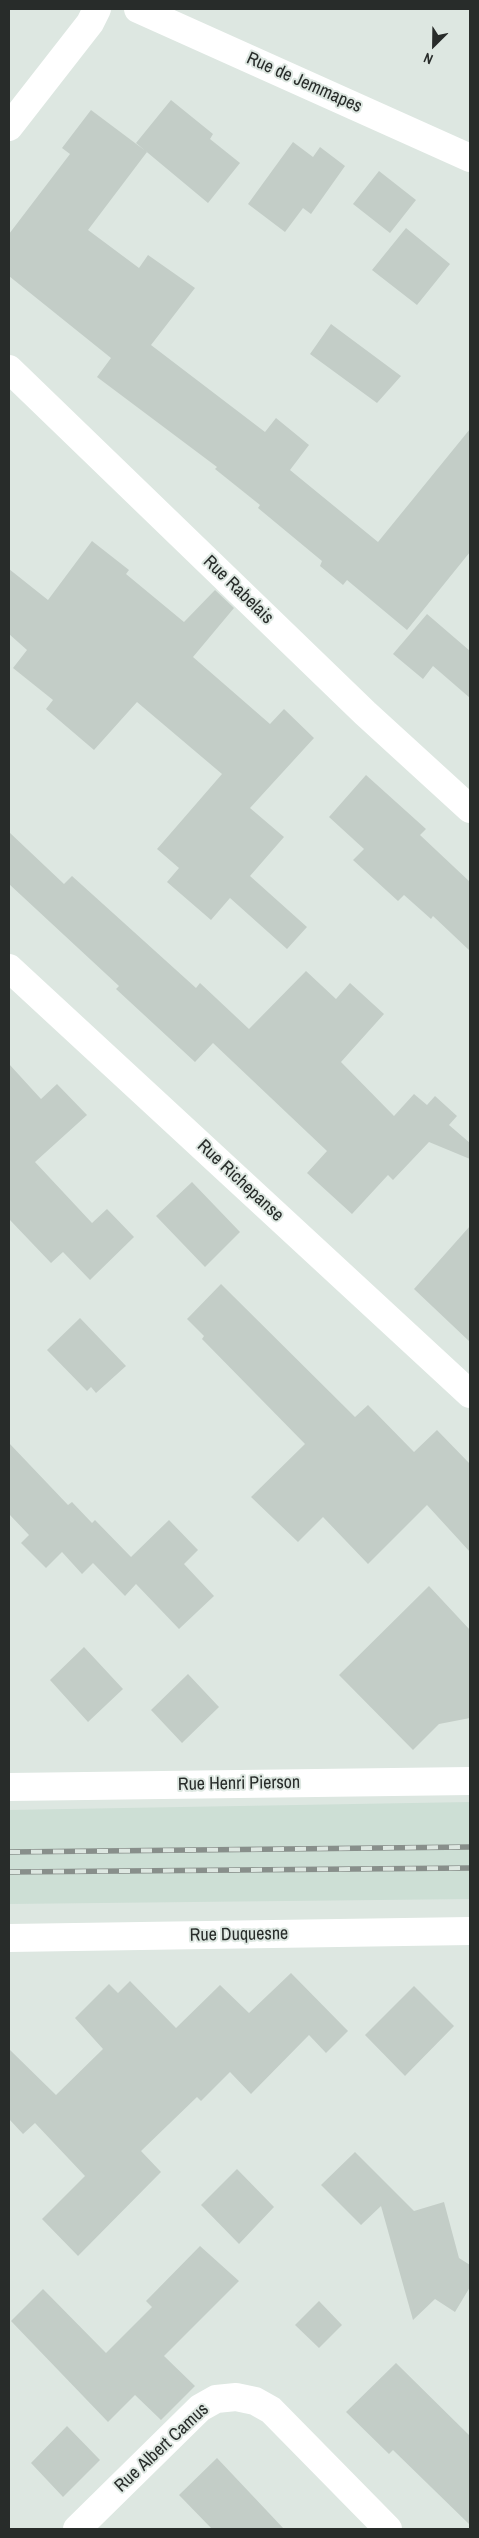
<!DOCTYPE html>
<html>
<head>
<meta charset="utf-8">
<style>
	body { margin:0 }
	#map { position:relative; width:479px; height:2538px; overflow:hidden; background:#dde7e1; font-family:"Archivo Narrow",sans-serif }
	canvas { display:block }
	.frame { position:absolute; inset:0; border:10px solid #282c2a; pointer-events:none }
	.north { position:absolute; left:409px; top:20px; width:50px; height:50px; -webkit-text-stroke:4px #dde7e1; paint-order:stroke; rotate:203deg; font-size:14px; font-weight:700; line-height:20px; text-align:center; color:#282c2a }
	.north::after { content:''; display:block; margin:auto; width:18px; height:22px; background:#282c2a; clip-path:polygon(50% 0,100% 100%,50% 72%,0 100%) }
</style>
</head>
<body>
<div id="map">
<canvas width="479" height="2538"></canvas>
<div class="frame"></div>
<div class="north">N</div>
</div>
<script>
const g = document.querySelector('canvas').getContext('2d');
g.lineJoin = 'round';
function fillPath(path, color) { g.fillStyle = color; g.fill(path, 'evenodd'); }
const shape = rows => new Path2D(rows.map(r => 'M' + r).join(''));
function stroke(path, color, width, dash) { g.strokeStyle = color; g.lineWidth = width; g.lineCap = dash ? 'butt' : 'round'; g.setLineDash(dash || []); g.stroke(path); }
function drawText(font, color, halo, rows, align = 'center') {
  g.font = font + ' "Archivo Narrow",sans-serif'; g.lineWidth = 4; g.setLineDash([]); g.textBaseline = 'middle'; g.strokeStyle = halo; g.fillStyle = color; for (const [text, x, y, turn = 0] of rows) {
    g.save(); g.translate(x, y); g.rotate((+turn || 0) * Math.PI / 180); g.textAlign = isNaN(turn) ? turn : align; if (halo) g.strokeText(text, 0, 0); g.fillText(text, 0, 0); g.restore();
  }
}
fillPath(shape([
	[470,1802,470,1899,9,1904,9,1810]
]), '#cddfd5');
fillPath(shape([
	[171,100,213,134,210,139,240,163,208,203,136,143],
	[91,110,147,152,88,230,139,268,148,255,195,288,151,345,265,432,276,418,309,445,290,470,378,542,470,429,470,552,407,630,347,580,343,585,320,566,322,561,258,508,260,505,215,469,217,467,97,377,111,358,9,276,9,234,70,154,62,148],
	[293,142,313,157,320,147,345,166,311,214,303,208,285,232,248,204],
	[379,171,416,200,390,233,353,204],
	[406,228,450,264,417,305,372,270],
	[331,324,401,376,377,403,310,354],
	[92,541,129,570,126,574,184,622,215,590,234,608,193,657,270,724,284,709,314,738,250,808,284,837,250,876,307,927,287,949,230,898,211,920,167,882,179,868,157,849,222,774,137,702,94,750,46,709,53,700,13,668,27,650,9,634,9,569,48,600],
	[427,614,470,651,470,698,433,666,423,679,393,654],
	[366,775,426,829,420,835,470,882,470,951,433,916,431,919,404,895,398,901,353,860,364,849,329,817],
	[9,832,64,884,72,876,196,988,200,983,249,1029,306,971,336,999,350,983,384,1014,341,1062,394,1116,414,1094,427,1105,435,1096,457,1116,449,1125,470,1143,470,1159,429,1142,393,1180,388,1175,352,1214,307,1173,327,1151,213,1043,195,1062,116,989,119,986,9,884],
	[9,1064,41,1099,57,1084,87,1115,35,1162,92,1223,107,1209,134,1237,90,1280,63,1252,51,1263,9,1219],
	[192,1182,240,1232,205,1267,156,1216],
	[470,1226,470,1342,414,1289],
	[221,1284,355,1417,368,1405,414,1452,437,1430,470,1464,470,1552,427,1505,368,1564,323,1517,298,1542,251,1497,305,1444,202,1339,204,1336,187,1319],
	[80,1318,126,1366,96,1393,91,1387,87,1391,47,1350],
	[9,1443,68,1505,72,1502,92,1523,95,1520,131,1557,169,1520,198,1550,184,1564,214,1596,179,1629,136,1584,125,1596,93,1563,82,1574,62,1552,46,1568,21,1543,29,1535,9,1514],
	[429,1586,470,1630,470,1718,439,1724,413,1750,339,1675],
	[84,1647,123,1689,88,1722,50,1680],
	[188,1674,219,1707,182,1743,151,1710],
	[291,1973,348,2031,326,2053,309,2035,251,2094,230,2072,201,2101,197,2097,141,2151,161,2172,78,2256,42,2219,85,2176,35,2123,23,2134,9,2119,9,2049,56,2095,103,2049,75,2018,109,1984,118,1993,130,1981,176,2028,220,1985,249,2013],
	[414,1986,454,2026,405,2076,365,2035],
	[355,2152,414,2211,444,2202,459,2258,470,2265,470,2287,455,2312,435,2299,413,2320,381,2206,361,2225,321,2185],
	[237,2169,274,2207,239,2244,201,2205],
	[200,2246,239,2281,164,2356,195,2386,161,2420,135,2395,108,2422,11,2321,43,2289,106,2353,152,2307,146,2301],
	[319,2301,342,2325,319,2348,295,2325],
	[396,2363,470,2436,470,2525,393,2450,389,2454,346,2412],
	[67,2426,100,2460,63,2497,31,2463],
	[217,2458,284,2529,212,2529,179,2495]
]), '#c3cdc7');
stroke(shape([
	[138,9,470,158],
	[9,127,90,23,97,9],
	[9,369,365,713,470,809],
	[9,968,470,1394],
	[9,1787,470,1781],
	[9,1938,470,1931],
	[77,2529,200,2408,216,2399,236,2397,255,2401,271,2410,388,2529]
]), '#fff', 28);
const rail = shape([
	[9,1852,470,1847],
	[9,1872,470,1868]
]);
stroke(rail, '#888f8b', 5.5);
stroke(rail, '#dde7e1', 4, [11]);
drawText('18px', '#282c2a', '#dde7e1', [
	["Rue de Jemmapes",304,83,24],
	["Rue Rabelais",238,590,44],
	["Rue Richepanse",240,1181,43],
	["Rue Henri Pierson",239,1784,-1],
	["Rue Duquesne",239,1935,-1],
	["Rue Albert Camus",162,2448,-43]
]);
</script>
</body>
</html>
